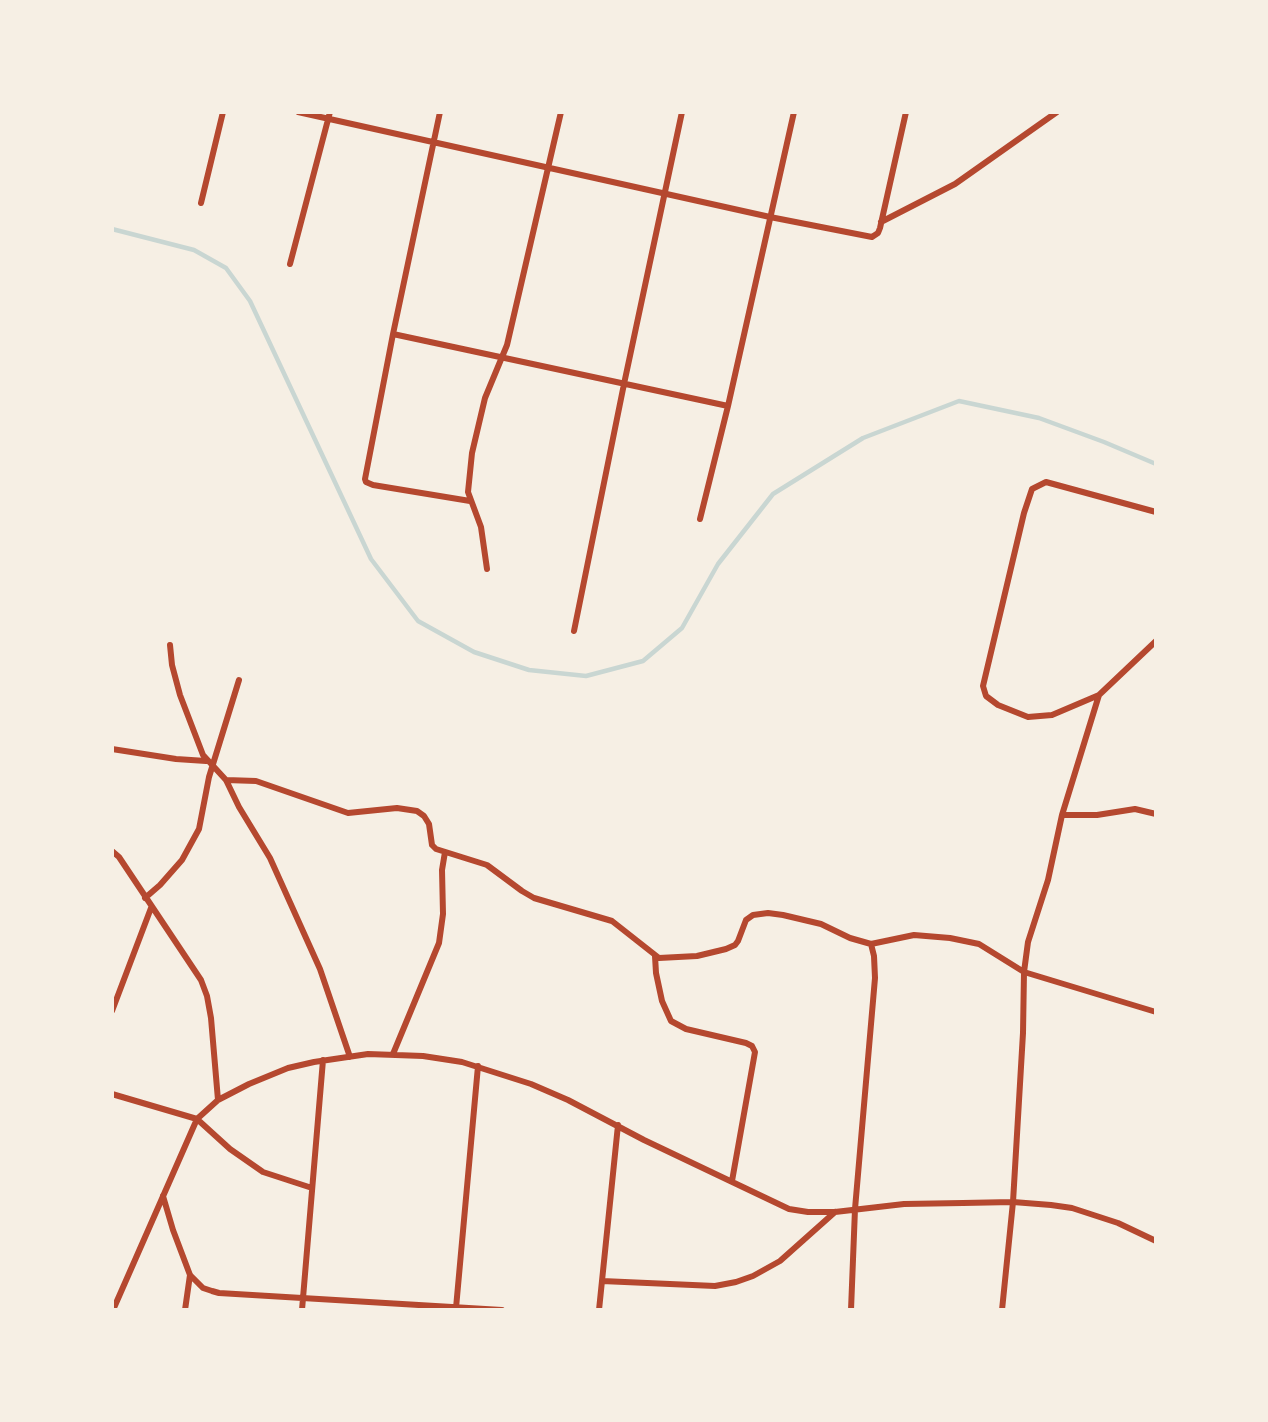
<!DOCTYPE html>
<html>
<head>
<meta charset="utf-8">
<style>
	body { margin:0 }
	#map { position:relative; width:1268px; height:1422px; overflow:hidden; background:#f6efe4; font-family:"Source Sans 3",sans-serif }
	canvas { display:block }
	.frame { position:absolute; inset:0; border:114px solid #f6efe4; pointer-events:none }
</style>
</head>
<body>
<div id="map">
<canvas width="1268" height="1422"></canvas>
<div class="frame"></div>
</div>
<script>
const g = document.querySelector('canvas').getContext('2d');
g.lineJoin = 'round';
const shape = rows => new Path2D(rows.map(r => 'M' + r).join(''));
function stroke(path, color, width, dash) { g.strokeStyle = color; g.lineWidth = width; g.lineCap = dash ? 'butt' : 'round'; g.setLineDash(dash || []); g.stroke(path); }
stroke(shape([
	[112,229,194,250,226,268,250,301,371,559,418,621,474,652,529,670,586,676,643,661,682,628,718,564,773,494,863,438,959,401,1039,418,1104,442,1156,464]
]), '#c9d6d2', 4.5);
stroke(shape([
	[298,112,770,217,872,237,878,233,880,228,906,112],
	[440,112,393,334,365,479,366,482,373,485,470,501],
	[201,203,223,112],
	[881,222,955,184,1057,112],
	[290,264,330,112],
	[393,334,728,406],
	[1156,512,1046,482,1032,489,1024,513,983,686,986,696,998,705,1028,717,1052,715,1099,695,1156,641],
	[700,519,728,406,794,112],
	[487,569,481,527,468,492,472,453,485,398,507,345,561,112],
	[574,631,624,384,682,112],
	[170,645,172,665,180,695,203,755,226,780,239,807,270,858,320,969,350,1057],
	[112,749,176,759,206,761],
	[226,780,256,781,348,813,397,808,417,811,424,816,429,824,432,845,436,849,487,865,522,891,534,898,612,921,659,958,697,956,726,949,735,945,738,941,746,920,753,915,768,913,783,915,821,924,850,938,871,944,914,935,950,938,979,944,1024,972,1156,1012],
	[1062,815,1097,815,1135,809,1156,814],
	[112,851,119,857,201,980,207,996,211,1018,218,1100],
	[145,898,160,885,182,860,199,829,209,777,239,680],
	[655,956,656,973,662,1001,671,1021,686,1029,746,1043,752,1046,755,1052,732,1181],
	[112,1011,151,908],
	[393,1054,439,943,443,914,442,870,445,852],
	[112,1094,197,1119,230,1149,263,1172,312,1188],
	[163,1196,173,1230,190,1275,203,1288,212,1291,219,1293,502,1310],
	[602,1281,715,1286,736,1282,753,1276,780,1261,835,1212],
	[456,1308,478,1066],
	[113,1310,197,1119,218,1100,249,1084,288,1068,314,1062,368,1054,423,1056,462,1062,531,1084,568,1100,644,1140,789,1209,808,1212,835,1212,904,1204,963,1203,1013,1202,1051,1205,1072,1208,1118,1223,1156,1241],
	[185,1310,190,1275],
	[302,1310,323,1060],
	[599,1310,618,1125],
	[851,1310,855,1209,875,978,874,956,871,944],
	[1002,1310,1013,1202,1023,1033,1024,972,1028,942,1048,880,1062,815,1099,695]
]), '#b5482f', 6);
</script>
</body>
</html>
